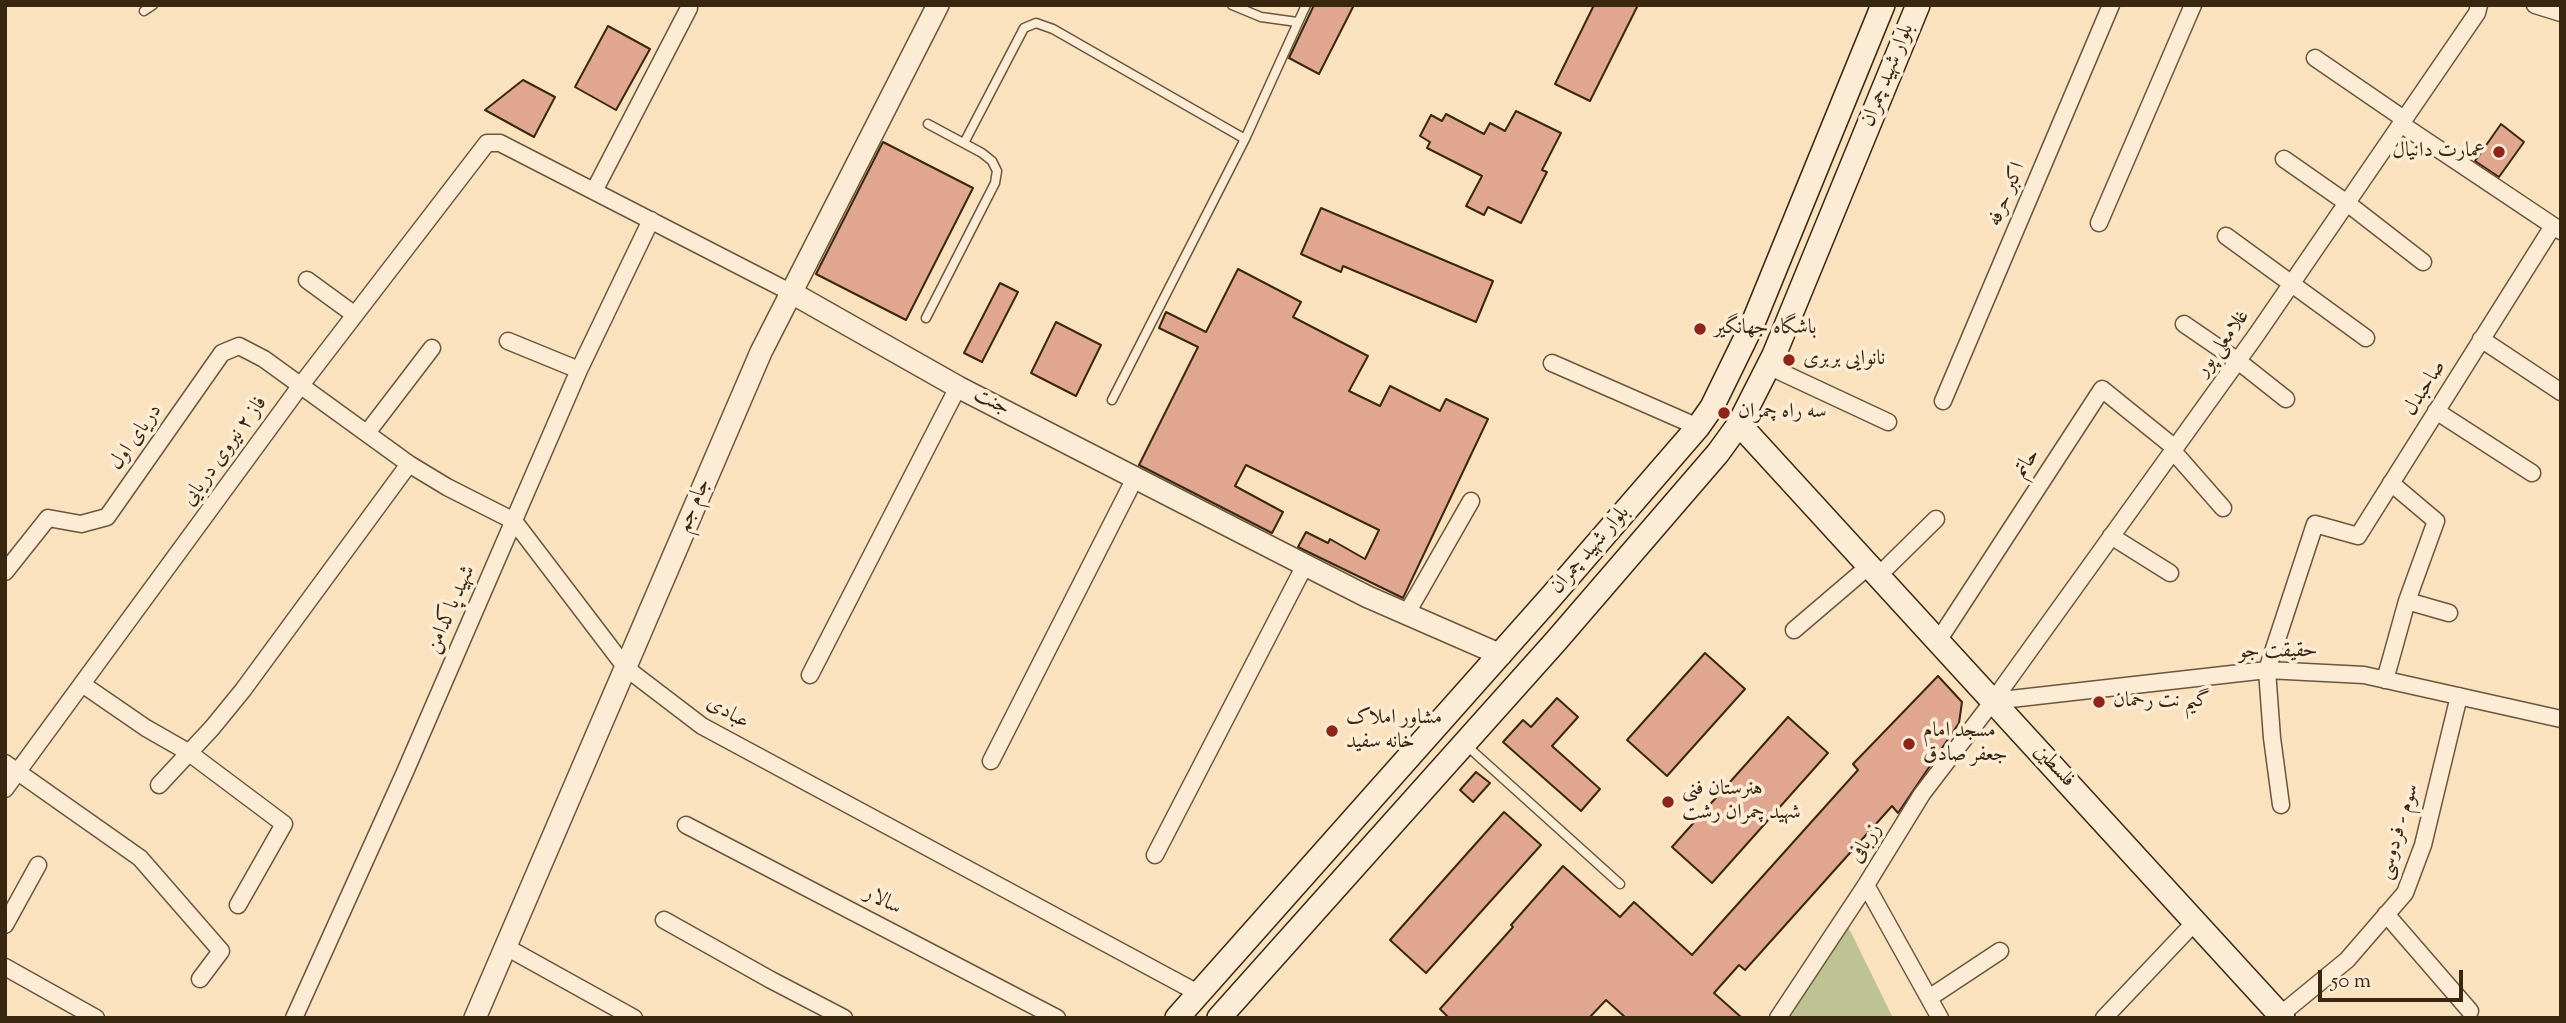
<!DOCTYPE html>
<html>
<head>
<meta charset="utf-8">
<style>
	body { margin:0 }
	#map { position:relative; width:2566px; height:1023px; overflow:hidden; background:#fae2be; font-family:"Sorts Mill Goudy",serif }
	canvas { display:block }
	.frame { position:absolute; inset:0; border:7px solid #392710; pointer-events:none }
	.scale { position:absolute; left:2318px; top:970px; width:145px; height:32px; box-sizing:border-box; border:4px solid #392710; border-top:0; padding-left:9px; font-size:21px; line-height:24px; white-space:nowrap; color:#392710; -webkit-text-stroke:5px #fcecd5; paint-order:stroke }
</style>
</head>
<body>
<div id="map">
<canvas width="2566" height="1023"></canvas>
<div class="frame"></div>
<div class="scale">50 m</div>
</div>
<script>
const g = document.querySelector('canvas').getContext('2d');
g.lineJoin = 'round';
function fillPath(path, color) { g.fillStyle = color; g.fill(path, 'evenodd'); }
const shape = rows => new Path2D(rows.map(r => 'M' + r).join(''));
function stroke(path, color, width, dash) { g.strokeStyle = color; g.lineWidth = width; g.lineCap = dash ? 'butt' : 'round'; g.setLineDash(dash || []); g.stroke(path); }
function drawText(font, color, halo, rows, align = 'center') {
  g.font = font + ' "Sorts Mill Goudy",Amiri,serif'; g.lineWidth = 7; g.setLineDash([]); g.textBaseline = 'middle'; g.strokeStyle = halo; g.fillStyle = color; for (const [text, x, y, turn = 0] of rows) {
    g.save(); g.translate(x, y); g.rotate((+turn || 0) * Math.PI / 180); g.textAlign = isNaN(turn) ? turn : align; if (halo) g.strokeText(text, 0, 0); g.fillText(text, 0, 0); g.restore();
  }
}
fillPath(shape([
	[1840,910,1893,1018,1772,1018]
]), '#bdc393');
const building = shape([
	[1314,5,1354,5,1319,74,1289,58,1314,5],
	[1594,5,1638,5,1590,101,1555,84,1594,5],
	[608,26,650,49,616,110,575,87,608,26],
	[523,80,555,97,534,137,485,110,523,80],
	[1516,111,1561,133,1542,170,1547,172,1521,223,1488,207,1484,215,1466,206,1482,176,1427,148,1430,142,1420,136,1431,115,1442,121,1446,114,1484,134,1490,123,1505,131,1516,111],
	[2501,124,2524,142,2499,177,2475,161,2501,124],
	[883,142,973,188,906,320,816,274,883,142],
	[1321,208,1493,281,1476,322,1343,266,1341,272,1301,254,1321,208],
	[1238,269,1301,302,1293,317,1368,356,1349,391,1380,406,1390,386,1440,411,1446,399,1488,419,1403,598,1298,547,1306,532,1328,543,1330,539,1365,559,1379,530,1246,465,1235,486,1283,512,1272,533,1139,465,1198,347,1159,328,1166,312,1206,332,1238,269],
	[1000,283,1018,292,982,362,964,353,1000,283],
	[1056,322,1101,345,1076,396,1031,373,1056,322],
	[1705,653,1745,689,1667,776,1627,740,1705,653],
	[1938,676,1962,702,1959,723,1898,813,1892,806,1745,970,1739,965,1714,993,1742,1018,1626,1018,1606,1000,1589,1018,1449,1018,1440,1009,1513,927,1511,925,1563,866,1620,917,1634,902,1692,955,1858,770,1853,764,1938,676],
	[1557,698,1578,717,1552,746,1600,789,1581,811,1503,742,1523,720,1531,727,1557,698],
	[1788,717,1828,753,1712,883,1672,847,1788,717],
	[1476,772,1490,783,1473,802,1460,790,1476,772],
	[1504,812,1541,845,1426,973,1390,940,1504,812]
]);
fillPath(building, '#e1a68f');
stroke(building, '#392710', 2);
const service = shape([
	[1232,5,1261,17,1297,22],
	[144,11,153,5],
	[964,143,1024,28,1036,23,1053,29,1245,139],
	[926,318,995,183,997,171,992,161,982,153,928,124],
	[1112,400,1245,139,1306,5],
	[1467,746,1620,884]
]);
const minor = shape([
	[2535,5,2561,13],
	[2315,58,2404,119],
	[2401,124,2561,231],
	[2284,159,2347,203,2423,262],
	[594,191,689,8],
	[2099,223,2193,5],
	[2226,236,2366,338],
	[307,280,355,315],
	[2184,324,2238,361,2286,399],
	[2481,339,2561,392],
	[508,341,579,370],
	[1552,363,1698,427],
	[1768,366,1888,422],
	[1943,401,2111,5],
	[2436,411,2532,473],
	[367,433,432,348],
	[2173,451,2223,508],
	[2111,536,2170,573],
	[5,572,48,518,81,524,107,517,222,353,239,346,264,359,409,464,447,487,514,521,626,668,702,726,1198,993],
	[1878,576,1936,519],
	[2407,601,2449,613],
	[1407,613,1471,501],
	[1794,630,1869,566],
	[1938,641,2102,389,2175,448],
	[810,675,958,387],
	[2385,680,2407,601,2436,521,2391,483],
	[82,684,146,728,188,752,284,824,238,905],
	[1993,701,2267,670,2364,675,2561,719],
	[991,761,1135,478],
	[5,763,140,858,221,951,200,979],
	[159,785,212,728,243,690,409,464],
	[5,789,301,385,487,143,500,143,792,293],
	[2281,805,2272,738,2267,670,2315,524,2358,536,2553,226],
	[686,825,1057,1018],
	[1155,855,1305,565],
	[1866,885,1940,1018],
	[2386,914,2470,1011],
	[664,920,771,980,844,1018],
	[5,925,38,865],
	[506,947,634,1018],
	[5,967,96,1018],
	[1929,998,2000,951],
	[2280,1015,2347,960,2405,893,2423,845,2459,696],
	[294,1018,405,772,579,370,651,220],
	[1778,1018,1866,885,1922,794,1993,701,2257,334,2477,13,2479,5],
	[2104,1018,2195,922]
]);
const tertiary = shape([
	[792,293,958,387,1305,565,1368,597,1501,655],
	[475,1018,761,352,938,5]
]);
const secondary = shape([
	[1739,424,2283,1018],
	[1177,1018,1550,598,1698,427,1712,407,1753,323,1883,5],
	[1219,1018,1556,641,1718,453,1739,424,1774,355,1918,5]
]);
stroke(service, '#69563c', 11);
stroke(minor, '#69563c', 19);
stroke(tertiary, '#69563c', 24);
stroke(secondary, '#392710', 26);
stroke(service, '#fcecd5', 8);
stroke(minor, '#fcecd5', 16);
stroke(tertiary, '#fcecd5', 21);
stroke(secondary, '#fcecd5', 23);
for (const [x, y, r, color] of [
	[2499,152,7,"#8f2418"],
	[1700,329,7,"#8f2418"],
	[1789,360,7,"#8f2418"],
	[1724,413,7,"#8f2418"],
	[2099,702,7,"#8f2418"],
	[1332,731,7,"#8f2418"],
	[1909,744,7,"#8f2418"],
	[1668,802,7,"#8f2418"]
]) { const dot = new Path2D(); dot.arc(x, y, r, 0, 2 * Math.PI); g.fillStyle = color; g.fill(dot); stroke(dot, '#fcecd5', 2.5); }
drawText('21px', '#392710', '#fcecd5', [
	["بلوار شهید چمران",1889,76,-68],
	["اکبر حرفه",2008,195,-67],
	["غلامعلی پور",2224,344,-54],
	["صاحبدل",2426,389,-58],
	["جنت",991,403,27],
	["دریای اول",137,438,-55],
	["فاز ۲ نیروی دریایی",226,452,-54],
	["حاتم",2028,464,-57],
	["جام جم",695,506,-67],
	["بلوار شهید چمران",1591,551,-49],
	["شهید پاکدامن",452,610,-66],
	["حقیقت جو",2278,653,-1],
	["عبادی",727,714,31],
	["فلسطین",2053,767,47],
	["سوم - فردوسی",2400,832,-73],
	["زربافی",1867,844,-58],
	["سالار",882,902,27]
]);
drawText('21px', '#392710', '#fcecd5', [
	["عمارت دانیال",2485,152,"right"],
	["باشگاه جهانگیر",1714,329],
	["نانوایی بربری",1803,360],
	["سه راه چمران",1738,413],
	["گیم نت رحمان",2113,702],
	["مشاور املاک",1346,719],
	["خانه سفید",1346,743],
	["مسجد امام",1923,732],
	["جعفر صادق",1923,756],
	["هنرستان فنی",1682,790],
	["شهید چمران رشت",1682,814]
], 'left');
</script>
</body>
</html>
